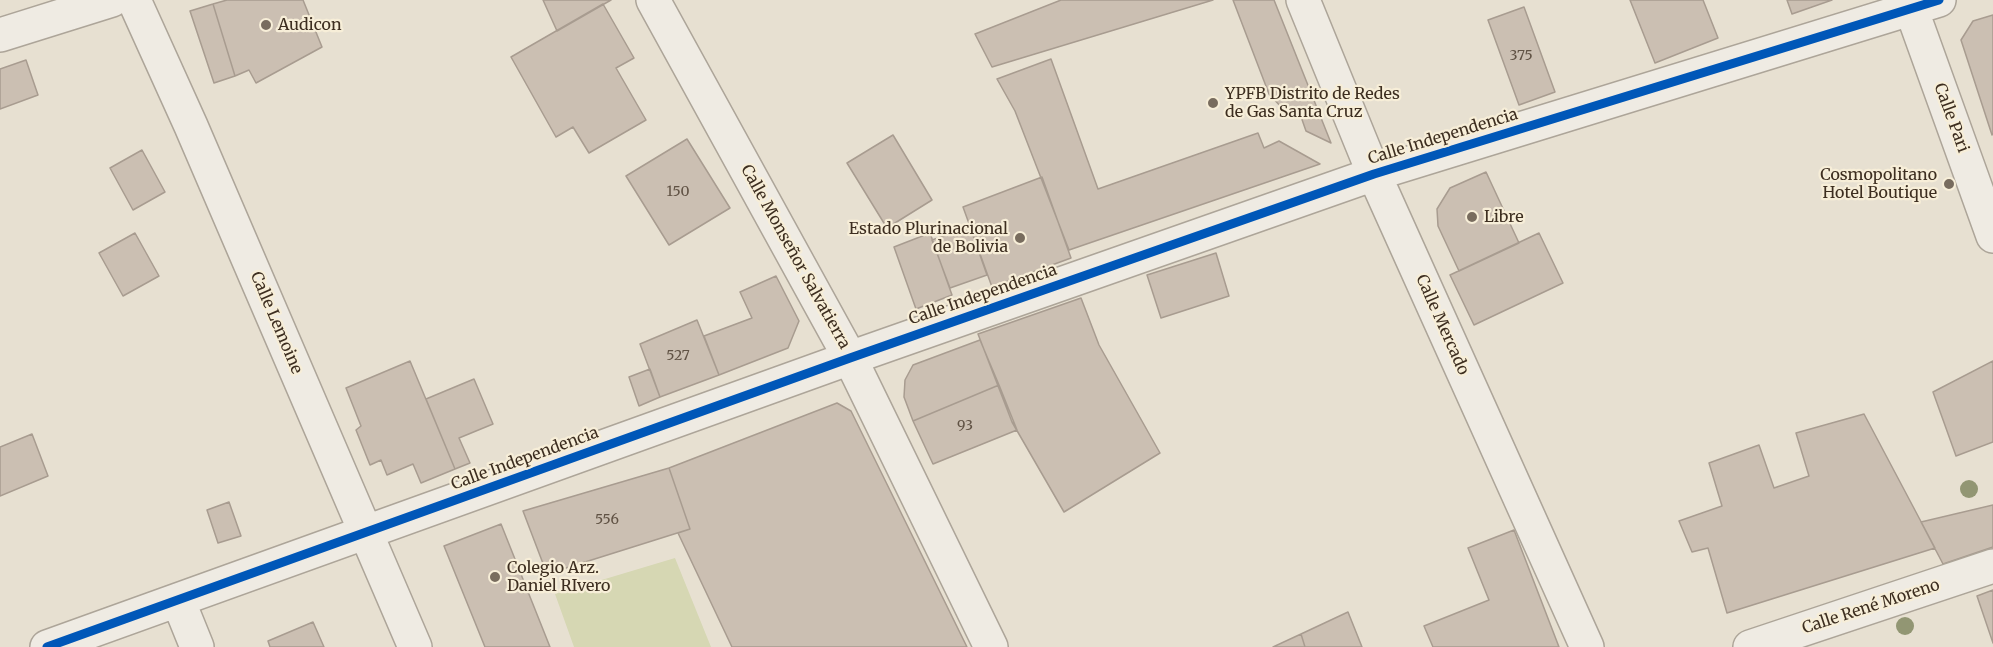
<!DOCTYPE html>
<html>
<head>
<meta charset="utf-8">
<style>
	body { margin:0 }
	canvas { display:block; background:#e7e0d1 }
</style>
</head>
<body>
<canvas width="1993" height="647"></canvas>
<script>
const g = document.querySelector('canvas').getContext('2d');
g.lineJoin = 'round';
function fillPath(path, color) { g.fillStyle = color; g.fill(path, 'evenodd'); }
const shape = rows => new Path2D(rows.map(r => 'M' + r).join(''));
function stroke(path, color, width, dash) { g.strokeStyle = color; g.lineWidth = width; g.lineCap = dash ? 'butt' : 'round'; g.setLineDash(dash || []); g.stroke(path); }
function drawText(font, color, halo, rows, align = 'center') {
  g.font = font + ' Merriweather,serif'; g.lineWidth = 4.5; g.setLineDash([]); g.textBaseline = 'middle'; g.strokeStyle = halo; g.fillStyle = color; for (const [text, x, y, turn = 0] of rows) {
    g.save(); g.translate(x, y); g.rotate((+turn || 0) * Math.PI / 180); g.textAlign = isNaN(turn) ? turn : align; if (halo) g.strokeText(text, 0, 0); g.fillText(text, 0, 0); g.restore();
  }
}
fillPath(shape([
	[675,558,711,647,574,647,555,594]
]), '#d6d7b3');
const building = shape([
	[227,0,303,0,322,47,256,83,249,70,235,76,213,4,227,0],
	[543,0,611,0,557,31,543,0],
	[1061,0,1213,0,992,67,975,34,1061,0],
	[1233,0,1274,0,1331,143,1306,131,1299,111,1283,109,1269,94,1233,0],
	[1630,0,1703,0,1718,38,1655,63,1630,0],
	[1787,0,1832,0,1792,14,1787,0],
	[213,4,235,76,214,83,190,11,213,4],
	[603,4,634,58,616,68,646,120,589,153,573,127,556,137,511,57,603,4],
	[1524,7,1555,92,1519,105,1488,20,1524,7],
	[1993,15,1993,134,1992,135,1961,40,1973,21,1993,15],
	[1051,59,1098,189,1258,133,1264,148,1279,141,1320,164,1069,250,1015,111,997,79,1051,59],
	[26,60,38,95,0,109,0,69,26,60],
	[893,135,932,200,887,228,847,163,893,135],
	[687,139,730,208,669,245,626,176,687,139],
	[142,150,165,192,133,210,110,168,142,150],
	[1486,172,1519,243,1459,271,1438,226,1437,209,1450,188,1486,172],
	[1042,177,1071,258,992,287,963,207,1042,177],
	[970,227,987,275,950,288,932,240,970,227],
	[135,233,159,276,123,296,99,253,135,233],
	[930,233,952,295,916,309,894,247,930,233],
	[1539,233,1563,283,1474,325,1450,275,1539,233],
	[1216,253,1229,296,1161,318,1147,275,1216,253],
	[776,276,799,321,788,348,719,375,704,336,752,318,740,292,776,276],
	[1081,298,1099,345,1160,453,1064,512,1012,422,978,334,1081,298],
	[697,320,719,375,660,397,640,344,697,320],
	[980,340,999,385,913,421,904,397,905,380,913,365,980,340],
	[410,361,455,469,421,483,413,464,387,475,381,460,370,465,356,430,361,426,346,388,410,361],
	[1993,361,1993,442,1956,456,1933,392,1993,361],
	[650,369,660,397,639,406,629,377,650,369],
	[474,379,493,424,459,438,470,463,455,469,426,399,474,379],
	[999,385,1017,430,933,464,913,421,999,385],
	[837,403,851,411,967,647,732,647,678,533,690,529,669,468,837,403],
	[1864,414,1935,548,1727,613,1708,548,1692,552,1679,521,1722,506,1709,463,1759,445,1774,488,1809,476,1796,433,1864,414],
	[32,434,48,476,0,496,0,447,32,434],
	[669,468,690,529,547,574,523,511,669,468],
	[229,502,241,536,218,543,207,510,229,502],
	[1993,505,1993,547,1943,564,1921,522,1993,505],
	[501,524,550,647,485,647,444,546,501,524],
	[1514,530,1559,647,1433,647,1424,626,1489,600,1468,548,1514,530],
	[1993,590,1993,643,1977,596,1993,590],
	[1348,612,1362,647,1305,647,1301,634,1348,612],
	[313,622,324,647,270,647,268,641,313,622],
	[1301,634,1305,647,1273,647,1301,634]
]);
fillPath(building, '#cbbfb2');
stroke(building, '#a89c90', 1.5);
const minor = shape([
	[134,0,191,126,415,647],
	[653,0,850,358,991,647],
	[1303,0,1374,174,1587,647],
	[1908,0,1993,236],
	[0,35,112,0],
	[178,600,197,647],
	[47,647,850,358,1374,174,1939,0],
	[1750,647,1993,566]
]);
stroke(minor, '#ada599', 36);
stroke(minor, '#efebe3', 33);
stroke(shape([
	[47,647,850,358,1374,174,1939,0]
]), '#0057b8', 9);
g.fillStyle = '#929673';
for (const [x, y] of [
	[1969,489],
	[1905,626]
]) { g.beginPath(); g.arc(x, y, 9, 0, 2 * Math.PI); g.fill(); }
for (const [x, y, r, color] of [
	[266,25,6,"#786c5e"],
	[1213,103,6,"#786c5e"],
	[1949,184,6,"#786c5e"],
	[1472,217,6,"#786c5e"],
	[1020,238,6,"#786c5e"],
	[495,577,6,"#786c5e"]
]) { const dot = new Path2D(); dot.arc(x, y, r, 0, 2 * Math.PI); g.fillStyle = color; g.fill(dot); stroke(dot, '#f7eed8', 2); }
drawText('14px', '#605244', null, [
	["375",1521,56],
	["150",678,192],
	["527",678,356],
	["93",965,426],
	["556",607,520]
]);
drawText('16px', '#3d2e20', '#f7eed8', [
	["Audicon",278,25],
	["YPFB Distrito de Redes",1225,94],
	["de Gas Santa Cruz",1225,112],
	["Cosmopolitano",1937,175,"right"],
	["Hotel Boutique",1937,193,"right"],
	["Libre",1484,217],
	["Estado Plurinacional",1008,229,"right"],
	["de Bolivia",1008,247,"right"],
	["Colegio Arz.",507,568],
	["Daniel RIvero",507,586]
], 'left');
drawText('16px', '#3d2e20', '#f7eed8', [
	["Calle Pari",1951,118,70],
	["Calle Independencia",1443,137,-17],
	["Calle Monseñor Salvatierra",795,257,61],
	["Calle Independencia",983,295,-19],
	["Calle Lemoine",276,323,67],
	["Calle Mercado",1442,325,66],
	["Calle Independencia",525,459,-20],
	["Calle René Moreno",1871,607,-18]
]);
</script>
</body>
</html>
